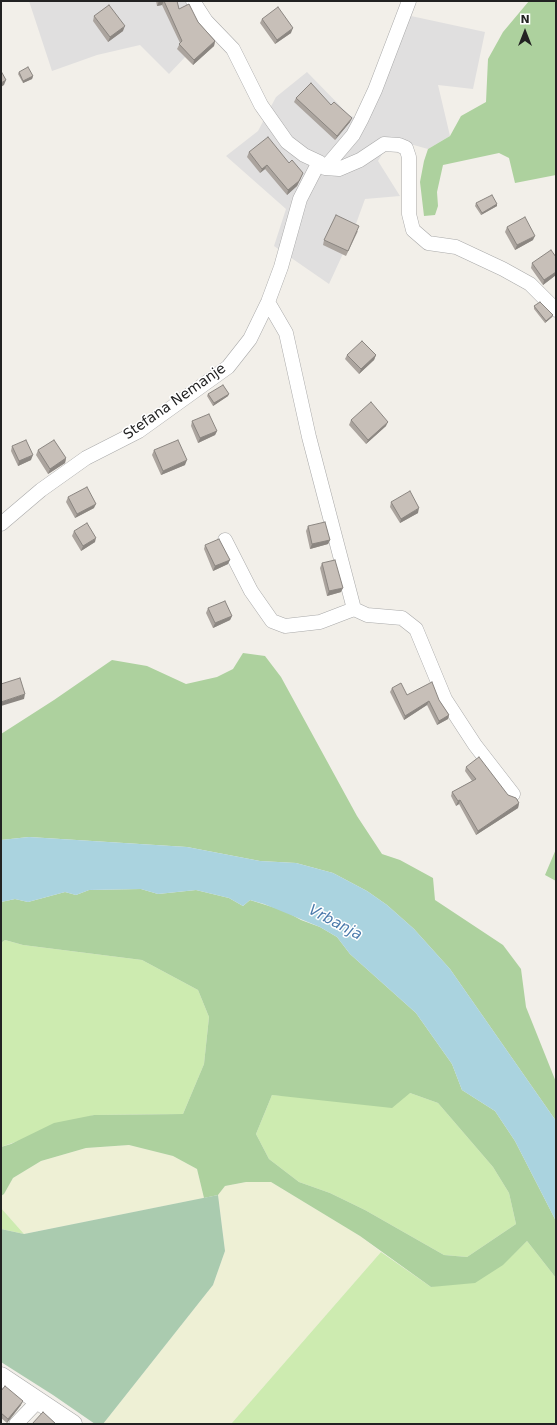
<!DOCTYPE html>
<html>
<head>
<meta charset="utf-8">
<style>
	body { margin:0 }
	#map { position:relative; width:557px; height:1425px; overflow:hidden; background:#f2efe9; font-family:"DejaVu Sans",sans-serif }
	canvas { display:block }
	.frame { position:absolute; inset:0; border:2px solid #222; pointer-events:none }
	.north { position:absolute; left:505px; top:12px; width:40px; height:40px; -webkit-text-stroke:3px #fff; paint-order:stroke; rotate:0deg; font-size:11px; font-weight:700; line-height:16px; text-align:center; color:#222 }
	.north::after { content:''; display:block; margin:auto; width:14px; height:18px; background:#222; clip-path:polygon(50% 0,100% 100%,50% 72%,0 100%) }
</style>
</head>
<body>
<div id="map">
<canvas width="557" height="1425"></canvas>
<div class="frame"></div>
<div class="north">N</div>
</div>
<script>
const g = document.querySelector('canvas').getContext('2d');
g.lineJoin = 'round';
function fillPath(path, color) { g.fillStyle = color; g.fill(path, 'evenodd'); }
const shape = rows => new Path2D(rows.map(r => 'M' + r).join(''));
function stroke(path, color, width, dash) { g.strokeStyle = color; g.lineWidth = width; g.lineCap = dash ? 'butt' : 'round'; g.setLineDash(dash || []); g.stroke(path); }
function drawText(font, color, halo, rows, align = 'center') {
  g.font = font + ' "DejaVu Sans",sans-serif'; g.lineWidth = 3; g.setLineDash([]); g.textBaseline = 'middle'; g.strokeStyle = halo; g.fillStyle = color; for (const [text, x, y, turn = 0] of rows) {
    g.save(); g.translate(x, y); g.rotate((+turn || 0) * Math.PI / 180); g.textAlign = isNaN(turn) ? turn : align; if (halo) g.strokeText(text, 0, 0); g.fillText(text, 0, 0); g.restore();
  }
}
fillPath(shape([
	[29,1,191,1,204,37,169,74,140,45,97,55,52,71],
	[411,16,485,32,473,89,438,85,450,136,428,149,410,144,384,151,378,161,400,196,365,199,353,232,329,284,274,246,286,209,226,156,258,131,276,97,307,72,349,115,361,120]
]), '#e0dfdf');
fillPath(shape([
	[129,1145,173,1156,197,1169,204,1198,24,1234,1,1208,1,1196,4,1194,13,1178,41,1161,86,1148],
	[246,1182,271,1182,360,1236,381,1252,231,1424,103,1424,213,1285,225,1251,218,1195,225,1186]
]), '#eef0d5');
fillPath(shape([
	[5,940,23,945,142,960,198,990,209,1017,204,1064,183,1114,94,1115,1,1147,1,943],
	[410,1093,438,1103,493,1167,509,1193,516,1224,467,1257,444,1255,365,1210,330,1193,299,1182,269,1159,256,1134,272,1095,301,1097],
	[1,1208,24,1234,1,1229],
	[527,1241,556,1278,556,1424,231,1424,381,1252,431,1287,503,1264]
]), '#cdebb0');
fillPath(shape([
	[529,1,556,1,556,175,515,183,509,158,499,153,443,165,437,192,438,206,435,215,424,216,420,182,424,161,428,149,450,136,461,116,486,102,488,59,503,32],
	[243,653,265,656,281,677,357,816,382,854,400,860,433,878,435,900,503,945,521,969,526,1007,556,1082,556,1121,450,969,414,929,387,905,367,891,333,873,296,863,260,861,187,847,29,837,1,840,1,734,54,700,112,660,147,666,186,684,217,677,233,669],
	[556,849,556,881,545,875],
	[141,889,158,894,196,890,229,898,243,906,250,900,285,911,301,920,320,927,337,937,350,954,416,1013,452,1064,462,1090,495,1111,515,1141,556,1221,556,1278,527,1241,503,1265,475,1283,431,1287,360,1236,271,1182,246,1182,225,1186,218,1195,204,1198,197,1169,173,1156,129,1145,86,1148,41,1161,13,1178,4,1194,1,1196,1,1147,11,1144,54,1123,94,1115,183,1114,204,1064,209,1017,198,990,142,960,23,945,5,940,1,943,1,902,15,899,28,902,65,892,76,895,89,890],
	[410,1093,438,1103,493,1167,509,1193,516,1224,467,1257,444,1255,365,1210,330,1193,299,1182,269,1159,256,1134,272,1095,392,1108]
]), '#add19e');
fillPath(shape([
	[218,1195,225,1251,213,1285,103,1424,95,1424,53,1395,1,1362,1,1229,24,1234]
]), '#aacbaf');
fillPath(shape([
	[29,837,187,847,260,861,296,863,333,873,367,891,387,905,414,929,450,969,556,1121,556,1221,515,1141,495,1111,462,1090,452,1064,416,1013,350,954,337,937,320,927,264,904,250,900,243,906,229,898,196,890,158,894,141,889,89,890,76,895,65,892,28,902,15,899,1,902,1,840]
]), '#aad3df');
const minor = shape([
	[193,1,206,21,233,49,261,105,287,142,304,155,319,162,325,168,339,169,360,160,384,144,399,145,406,148,409,157,409,214,413,230,428,243,456,247,503,269,530,284,556,310],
	[325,168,353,135,361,120,375,90,409,1],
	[268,302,286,333,309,437,354,609,367,615,402,618,416,629,445,699,475,745,513,794],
	[1,524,41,490,86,458,139,431,228,367,250,339,268,302,281,267,300,199,319,162],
	[225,540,251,591,272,621,285,626,320,622,354,609],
	[16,1424,38,1401]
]);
const tertiary = shape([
	[1,1376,73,1424]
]);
stroke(minor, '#a9a9a9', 15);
stroke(tertiary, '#a9a9a9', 19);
stroke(minor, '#fff', 14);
stroke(tertiary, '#fff', 18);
fillPath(shape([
	[156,1,177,1,179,9,198,22,215,41,214,46,193,65,177,49,180,43,162,5,157,6],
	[94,16,123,31,108,42,93,21],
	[262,19,291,33,275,44,260,23],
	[19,72,33,76,32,79,23,83,18,74],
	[296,98,331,105,350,122,335,140,294,102],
	[249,152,301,178,297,186,287,195,265,169,260,173,247,157],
	[476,203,497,204,497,206,481,215,475,206],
	[507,227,533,240,515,250,505,232],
	[358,231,346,256,323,245,324,240],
	[556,257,556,275,543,285,531,268,532,263],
	[534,306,552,317,545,323,534,309],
	[347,355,376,355,374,360,359,374,345,359],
	[208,394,228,396,213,406,207,396],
	[351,420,386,426,366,444,349,425],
	[192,421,217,431,215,435,198,443,191,426],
	[12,446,31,460,18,466,11,451],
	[38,450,66,458,65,463,48,474,36,455],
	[154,450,185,465,161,475,152,455],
	[68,497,94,508,75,518,66,502],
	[391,502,418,513,400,523,390,507],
	[308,526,330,540,328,544,310,549,306,531],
	[74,531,95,542,81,551,72,536],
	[205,545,228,564,213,571,204,549],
	[322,563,341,592,327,596,320,568],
	[208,608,232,616,230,620,213,628,206,613],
	[392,688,407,695,439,700,449,715,448,719,437,725,427,705,404,720,390,692],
	[466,767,519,803,518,808,476,835,459,804,456,806,451,796,452,792,472,781,465,771],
	[1,1391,21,1405,7,1423,1,1418]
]), '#aba49e');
fillPath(shape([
	[159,1,164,1,162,5,157,6],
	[125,26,123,31,108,42,110,37],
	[293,28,291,33,275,44,277,40],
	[215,41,214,46,193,65,194,60],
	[33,76,32,79,23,83,23,81],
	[6,80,4,85,1,87,1,83],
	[352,118,350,122,335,140,337,136],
	[267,165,265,169,260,173,262,169],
	[303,173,297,186,287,195,288,190],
	[497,204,497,206,481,215,482,213],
	[535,236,533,240,515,250,517,245],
	[556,272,556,275,543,285,544,280],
	[553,315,552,317,545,323,546,321],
	[376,355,374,360,359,374,361,369],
	[229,394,228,396,213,406,214,403],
	[388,422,386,426,366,444,368,440],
	[217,431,215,435,198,443,200,438],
	[33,455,31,460,18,466,19,461],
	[66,458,65,463,48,474,50,469],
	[187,460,185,465,161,475,163,471],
	[96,504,94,508,75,518,77,514],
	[419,508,418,513,400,523,401,519],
	[96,538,95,542,81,551,83,546],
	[330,540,328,544,310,549,312,544],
	[230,560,228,564,213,571,215,566],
	[343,588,341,592,327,596,329,591],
	[232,616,230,620,213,628,215,623],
	[25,694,24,699,1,706,1,702],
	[429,701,427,705,404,720,405,716],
	[449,715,448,719,437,725,439,721],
	[460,800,459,804,456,806,458,801],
	[519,803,518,808,476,835,478,831],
	[23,1401,21,1405,7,1423,8,1419]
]), '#8b8681');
const building = shape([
	[164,1,177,1,179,9,189,4,198,22,215,41,194,60,179,44,182,41,164,1],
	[109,5,125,26,110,37,94,16,109,5],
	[278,7,293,28,277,40,262,19,278,7],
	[28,67,33,76,23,81,19,72,28,67],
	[1,71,6,80,1,83,1,71],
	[311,83,331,105,334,102,352,118,337,136,296,98,311,83],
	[268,137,289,163,292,160,303,173,299,181,288,190,267,165,262,169,249,152,268,137],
	[492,195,497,204,482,213,476,203,492,195],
	[336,215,359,226,348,251,324,240,336,215],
	[525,217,535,236,517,245,507,227,525,217],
	[551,250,556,257,556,272,544,280,532,263,551,250],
	[540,302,553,315,546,321,534,306,540,302],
	[362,341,376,355,361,369,347,355,362,341],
	[223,385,229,394,214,403,208,394,223,385],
	[371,402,388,422,368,440,351,420,371,402],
	[209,414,217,431,200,438,192,421,209,414],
	[26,440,33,455,19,461,12,446,26,440],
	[54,440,66,458,50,469,38,450,54,440],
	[178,440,187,460,163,471,154,450,178,440],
	[87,487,96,504,77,514,68,497,87,487],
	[410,491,419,508,401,519,391,502,410,491],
	[325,522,330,540,312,544,308,526,325,522],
	[87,523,96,538,83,546,74,531,87,523],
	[219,539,230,560,215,566,205,545,219,539],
	[335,560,343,588,329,591,322,563,335,560],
	[225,601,232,616,215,623,208,608,225,601],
	[20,678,25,694,1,702,1,684,20,678],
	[432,682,439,700,449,715,439,721,429,701,405,716,392,688,401,683,407,695,432,682],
	[479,757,508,795,516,798,519,803,478,831,460,800,458,801,452,792,476,779,466,767,479,757],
	[5,1386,23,1401,8,1419,1,1413,1,1391,5,1386],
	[43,1412,56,1424,32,1424,43,1412]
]);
fillPath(building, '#c7bfb8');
stroke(building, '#8b8681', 1);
drawText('14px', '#222', '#fff', [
	["Stefana Nemanje",175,402,-35]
]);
drawText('italic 15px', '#4a7aab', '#fff', [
	["Vrbanja",335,923,28]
]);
</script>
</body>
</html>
